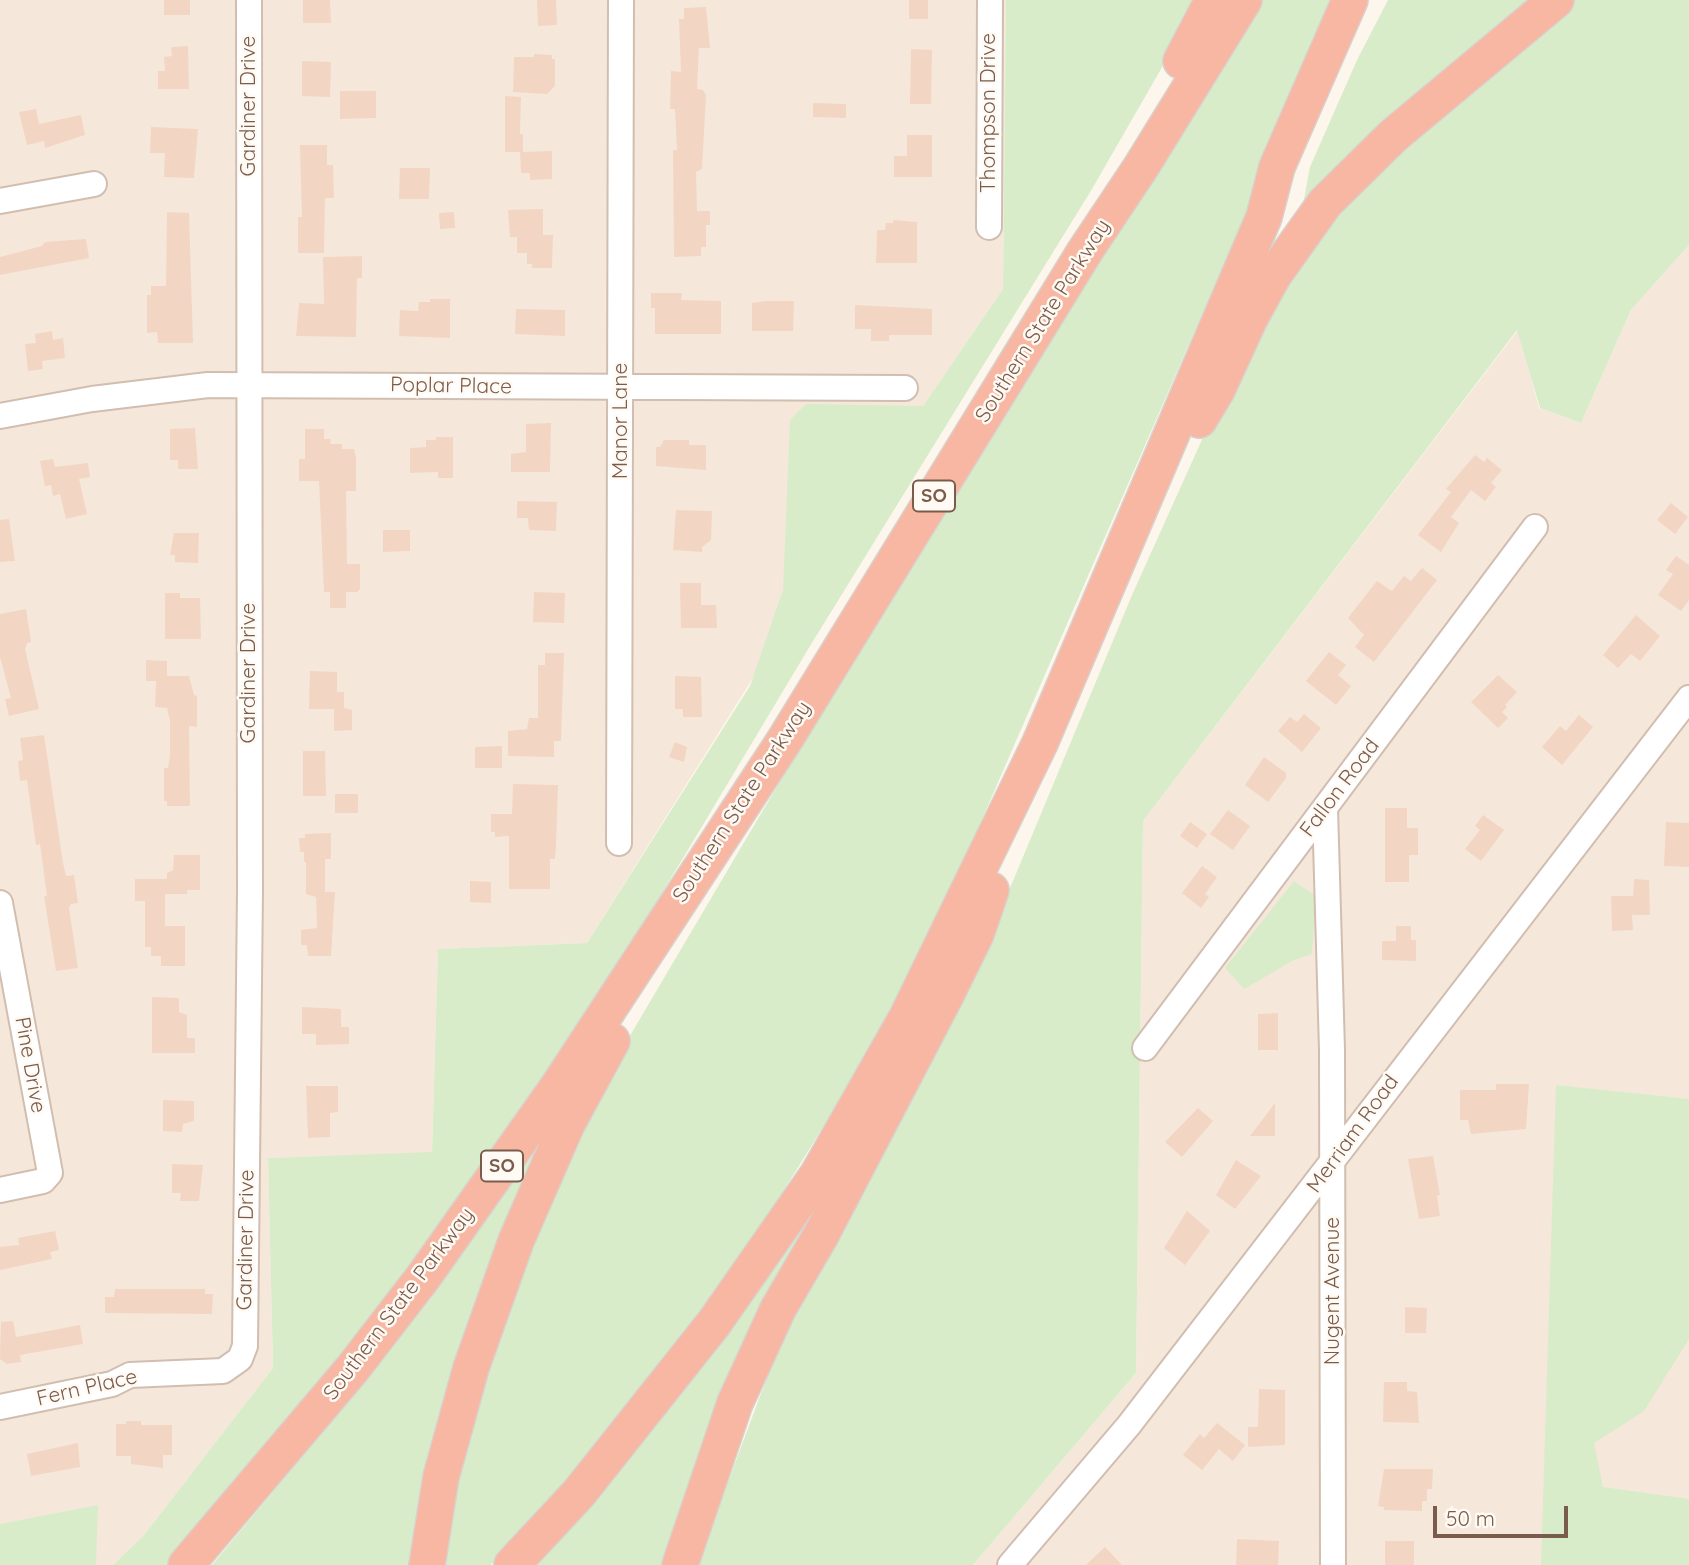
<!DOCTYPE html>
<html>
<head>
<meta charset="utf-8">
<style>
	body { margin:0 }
	#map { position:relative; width:1689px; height:1565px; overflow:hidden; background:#fdf6ec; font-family:Quicksand,sans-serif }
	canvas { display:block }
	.scale { position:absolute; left:1433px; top:1506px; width:135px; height:32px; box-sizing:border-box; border:4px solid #7a5c4d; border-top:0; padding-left:9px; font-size:21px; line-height:24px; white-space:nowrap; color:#7a5c4d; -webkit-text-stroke:5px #fffaf3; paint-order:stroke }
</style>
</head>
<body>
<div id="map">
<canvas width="1689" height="1565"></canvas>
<div class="scale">50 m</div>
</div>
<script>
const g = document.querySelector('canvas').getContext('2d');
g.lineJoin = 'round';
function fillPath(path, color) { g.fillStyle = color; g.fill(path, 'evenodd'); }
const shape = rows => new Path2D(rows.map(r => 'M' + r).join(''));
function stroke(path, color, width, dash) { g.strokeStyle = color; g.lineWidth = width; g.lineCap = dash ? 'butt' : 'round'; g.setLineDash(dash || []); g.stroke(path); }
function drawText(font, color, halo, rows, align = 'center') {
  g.font = font + ' Quicksand,sans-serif'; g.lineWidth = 5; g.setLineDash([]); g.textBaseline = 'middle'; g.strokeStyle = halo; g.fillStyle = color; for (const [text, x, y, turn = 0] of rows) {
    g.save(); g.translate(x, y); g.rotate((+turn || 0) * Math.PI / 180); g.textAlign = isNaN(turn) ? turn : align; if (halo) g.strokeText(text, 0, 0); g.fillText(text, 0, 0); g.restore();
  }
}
fillPath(shape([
	[0,0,1006,0,1003,289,923,406,587,943,438,949,432,1153,268,1158,273,1368,144,1535,113,1565,0,1565],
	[1689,245,1689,1565,973,1565,1136,1373,1143,821,1518,330,1539,408,1581,423,1631,310]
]), '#f5e8da');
fillPath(shape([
	[1006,0,1194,0,1180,36,1092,189,810,646,610,980,430,1242,305,1406,169,1565,113,1565,144,1535,273,1368,268,1158,432,1152,438,949,587,943,750,686,783,590,790,420,806,404,923,406,1003,289],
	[1260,0,1339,0,931,936,828,1119,728,1280,606,1442,491,1565,441,1565,458,1460,508,1293,592,1100,798,751],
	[1388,0,1532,0,1302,210,1310,167,1357,60],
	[1571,0,1689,0,1689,245,1631,310,1581,423,1540,408,1517,330,1143,821,1136,1373,973,1565,697,1565,787,1324,934,1047,1013,881,1132,595,1260,311,1335,206],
	[1294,881,1316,896,1312,954,1294,960,1244,989,1225,968],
	[1556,1085,1689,1099,1689,1339,1644,1411,1594,1443,1603,1487,1689,1499,1689,1565,1541,1565],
	[533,1155,454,1392,410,1565,212,1565,376,1368],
	[830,1182,670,1565,538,1565,653,1429,745,1309],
	[98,1505,96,1565,0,1565,0,1524]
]), '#d8ecc9');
fillPath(shape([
	[164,0,190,0,190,15,164,15],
	[303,0,330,0,331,23,303,23],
	[537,0,556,0,557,25,538,26],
	[909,0,928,0,928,19,909,19],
	[706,7,710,48,699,48,697,89,703,90,706,95,702,169,696,172,697,211,710,211,710,225,706,225,706,247,701,247,701,256,674,257,673,150,677,150,675,109,670,109,671,71,681,72,679,19,684,19,684,8],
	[188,46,189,89,158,89,158,71,165,71,164,57,172,56,171,47],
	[911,49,932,50,931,104,910,104],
	[534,54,552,55,552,59,555,59,555,86,547,94,513,92,514,57,534,57],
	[302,61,331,62,330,97,302,96],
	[340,91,376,91,376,118,340,119],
	[505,96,521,97,520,134,523,134,523,152,505,152],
	[813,103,846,104,846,118,813,117],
	[36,109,39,124,81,115,85,135,45,148,44,141,27,145,19,112],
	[151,127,198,129,194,178,164,177,165,153,150,153],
	[907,135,932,135,932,177,894,177,894,156,907,156],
	[300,145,327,145,327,165,333,165,334,198,325,198,324,253,298,253,298,217,302,217],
	[552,151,552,179,530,180,530,173,521,173,520,152],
	[400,168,430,168,429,199,399,199],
	[543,209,543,235,553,235,552,268,532,268,532,264,527,264,527,253,517,253,517,237,510,237,508,210],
	[167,212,189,213,193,343,158,343,157,332,147,333,147,295,151,295,151,286,166,286],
	[454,212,455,228,440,229,439,213],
	[893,220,917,222,917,263,876,263,877,230,885,230,886,223,893,223],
	[86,239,89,258,0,275,0,257,42,246,45,242],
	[362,256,362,278,357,278,356,337,296,336,299,303,324,304,323,257],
	[651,293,682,293,681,300,721,301,721,334,655,334,655,308,651,308],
	[430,299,450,299,450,338,399,336,400,310,418,311,419,302,430,302],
	[766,301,794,301,793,331,752,331,752,303],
	[855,305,932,309,932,335,889,335,889,341,871,341,871,329,855,329],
	[516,309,565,310,565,336,515,334],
	[52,331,53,340,63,338,65,358,42,361,43,369,28,371,25,344,36,343,35,334],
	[551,423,550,472,511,472,511,454,526,452,526,424],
	[195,428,198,469,178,469,178,460,170,460,170,429],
	[305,429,324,429,324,439,331,439,330,444,342,444,342,449,354,449,356,457,356,491,346,491,347,564,360,564,360,589,357,592,346,592,346,608,330,608,330,592,324,592,319,481,299,481,299,459,305,459],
	[436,437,453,437,453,478,438,478,438,472,410,473,410,448,426,447,426,440,436,440],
	[664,440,689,440,689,445,706,445,706,470,656,466,656,447,660,447],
	[1475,455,1484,462,1487,458,1502,470,1491,483,1496,487,1485,501,1471,490,1451,517,1459,523,1441,552,1418,535,1451,492,1446,489],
	[53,459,55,467,88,463,90,477,79,479,87,514,66,519,60,494,53,496,51,485,45,486,40,461],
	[517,501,557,502,556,531,529,530,528,518,517,518],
	[1671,503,1688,517,1675,534,1657,520],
	[676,510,712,511,711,540,702,547,702,552,673,550],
	[9,519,15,561,0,562,0,520],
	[383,530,410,530,410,551,383,552],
	[174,533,199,533,198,563,175,562,175,555,170,555],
	[1676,556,1689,565,1689,600,1681,611,1658,595,1673,574,1666,570],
	[1422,568,1437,580,1374,662,1355,647,1364,635,1348,618,1377,581,1392,591,1404,576,1411,581],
	[680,583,701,583,701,605,716,605,717,628,681,628],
	[534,592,565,593,564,623,533,622],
	[165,593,180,593,180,598,200,598,201,639,165,639],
	[26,609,31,642,27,643,25,649,39,709,9,716,5,699,11,698,0,657,0,614],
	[1636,615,1660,636,1640,661,1631,654,1618,668,1603,655],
	[1329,652,1346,665,1338,675,1351,686,1336,705,1306,681],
	[545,653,564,653,561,741,554,741,554,757,508,756,508,731,527,729,529,718,538,718,538,665,545,665],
	[146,660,167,661,167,676,189,676,194,695,197,696,197,727,189,726,190,806,167,806,167,801,164,801,164,768,168,768,170,755,170,721,167,708,155,707,156,681,146,681],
	[310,671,337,672,337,692,344,692,344,708,352,710,352,730,334,731,334,709,309,709],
	[1498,675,1517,692,1505,705,1507,707,1502,712,1508,718,1498,728,1471,702],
	[675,676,701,677,702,717,683,717,683,709,675,709],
	[1304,714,1321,728,1302,752,1278,731,1290,717,1297,722],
	[1579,715,1593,727,1562,765,1542,747,1560,726,1566,731],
	[44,735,63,863,66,876,74,875,78,903,71,904,69,908,78,968,56,971,44,896,47,896,40,844,36,845,27,780,20,781,18,761,23,760,20,738],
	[675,742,687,747,684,762,669,757],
	[502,746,502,768,475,768,475,747],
	[303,751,325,751,326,796,303,796],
	[1264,757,1286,773,1286,778,1268,802,1245,785],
	[513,784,558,785,556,845,555,859,550,859,550,889,509,889,509,836,495,837,495,832,491,832,491,814,512,814],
	[335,794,358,794,358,813,335,813],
	[1385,808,1407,808,1407,828,1418,828,1418,855,1409,855,1409,882,1385,882],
	[1228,810,1250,826,1233,850,1210,834],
	[1483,815,1504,830,1481,861,1465,849,1480,830,1475,826],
	[1190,822,1207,834,1197,848,1180,836],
	[1666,822,1689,823,1689,867,1664,866],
	[331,833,331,859,325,859,325,892,335,892,331,956,308,956,307,945,301,945,301,930,317,928,316,897,306,894,306,862,304,862,304,852,300,852,299,838,305,838,305,834],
	[174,855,200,855,200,890,187,890,187,894,165,894,165,926,185,926,185,966,161,966,161,956,151,956,151,947,145,947,145,901,135,901,135,879,167,879,167,873,173,870],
	[1202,866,1217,877,1205,894,1209,897,1201,908,1182,893],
	[1634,879,1649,880,1650,915,1632,915,1633,930,1612,931,1611,896,1633,896],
	[470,881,491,882,491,903,470,902],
	[1396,926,1411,926,1411,940,1416,940,1416,961,1382,960,1382,941,1396,941],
	[152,997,179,998,179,1012,187,1015,187,1038,195,1038,195,1053,152,1053],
	[302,1007,341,1009,341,1027,349,1027,349,1044,316,1045,316,1034,302,1034],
	[1278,1013,1278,1050,1258,1050,1258,1014],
	[1496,1084,1529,1084,1526,1129,1471,1134,1468,1120,1460,1120,1460,1090,1496,1090],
	[306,1086,338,1086,338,1112,330,1113,330,1137,308,1138],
	[163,1100,194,1101,194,1121,183,1124,182,1132,163,1131],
	[1275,1103,1275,1136,1250,1136],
	[1198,1108,1213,1121,1182,1157,1165,1142],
	[1433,1156,1440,1195,1437,1195,1440,1216,1419,1219,1408,1159],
	[1236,1160,1261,1176,1235,1209,1216,1195],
	[172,1164,203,1165,199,1201,180,1201,181,1193,172,1193],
	[1187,1211,1210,1231,1185,1265,1164,1248],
	[55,1231,59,1250,50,1252,52,1259,0,1270,0,1247,19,1245,18,1238],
	[115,1289,205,1289,205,1294,213,1294,212,1314,105,1313,105,1297,114,1297],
	[1405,1307,1427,1308,1426,1333,1405,1333],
	[13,1321,16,1337,80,1325,83,1344,20,1355,21,1362,7,1364,0,1359,1,1322],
	[1384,1382,1407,1382,1407,1391,1417,1392,1419,1423,1383,1422],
	[1259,1389,1285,1390,1285,1445,1248,1447,1248,1427,1258,1427],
	[126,1421,141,1421,141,1425,172,1425,172,1455,163,1455,163,1468,131,1464,131,1456,116,1456,116,1424,126,1424],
	[1217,1423,1245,1445,1233,1461,1219,1449,1202,1470,1183,1455,1200,1434,1204,1438],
	[78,1443,80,1467,31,1476,27,1454],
	[1384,1469,1433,1469,1432,1489,1427,1489,1427,1501,1422,1501,1422,1511,1384,1510,1384,1507,1378,1506],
	[1237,1539,1279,1541,1278,1565,1236,1565],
	[1385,1541,1414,1541,1414,1565,1385,1565],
	[1105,1547,1122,1565,1086,1565]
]), '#f3d5c3');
const minor = shape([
	[0,201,94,184],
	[989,227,990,0],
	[0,416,92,399,208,385,905,388],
	[1325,808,1332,1050,1333,1565],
	[619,843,621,0],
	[0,903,50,1173,43,1181,0,1190],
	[1145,1048,1535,527],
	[0,1407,112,1384,130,1375,223,1371,240,1359,245,1346,250,891,249,0],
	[1010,1565,1129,1425,1689,698]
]);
const highway = shape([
	[1181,61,1213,0],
	[1199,420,1217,390,1250,318,1273,276,1325,203,1393,136,1556,0],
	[186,1565,353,1368,424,1276,559,1085,784,741,1085,251,1141,167,1244,0],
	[427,1565,441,1477,471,1368,516,1241,567,1124,612,1041],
	[512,1565,579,1493,714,1323,818,1174,908,1015,1040,743,1264,217,1277,167,1350,0],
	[680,1565,735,1403,778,1309,821,1235,944,999,976,934,991,890]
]);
stroke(minor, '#d1beb0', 28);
stroke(highway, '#dad1cd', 38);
stroke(minor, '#fff', 24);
stroke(highway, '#f7b7a3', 35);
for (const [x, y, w] of [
	[934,496,42],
	[502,1166,42]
]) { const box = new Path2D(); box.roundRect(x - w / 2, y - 15.5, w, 31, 5); g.fillStyle = '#fffaf3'; g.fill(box); stroke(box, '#7a5c4d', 2); }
drawText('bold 19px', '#7a5c4d', null, [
	["SO",934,496],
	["SO",502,1166]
]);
drawText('21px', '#7a5c4d', '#fffaf3', [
	["Gardiner Drive",249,106,-90],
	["Thompson Drive",989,113,-90],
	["Southern State Parkway",1043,321,-58],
	["Poplar Place",451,386,1],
	["Manor Lane",621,421,-90],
	["Gardiner Drive",249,673,-90],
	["Fallon Road",1340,788,-53],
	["Southern State Parkway",742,802,-57],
	["Pine Drive",30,1065,80],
	["Merriam Road",1353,1134,-54],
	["Gardiner Drive",246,1240,-89],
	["Nugent Avenue",1333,1291,-90],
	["Southern State Parkway",399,1304,-53],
	["Fern Place",87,1388,-13]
]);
</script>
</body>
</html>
